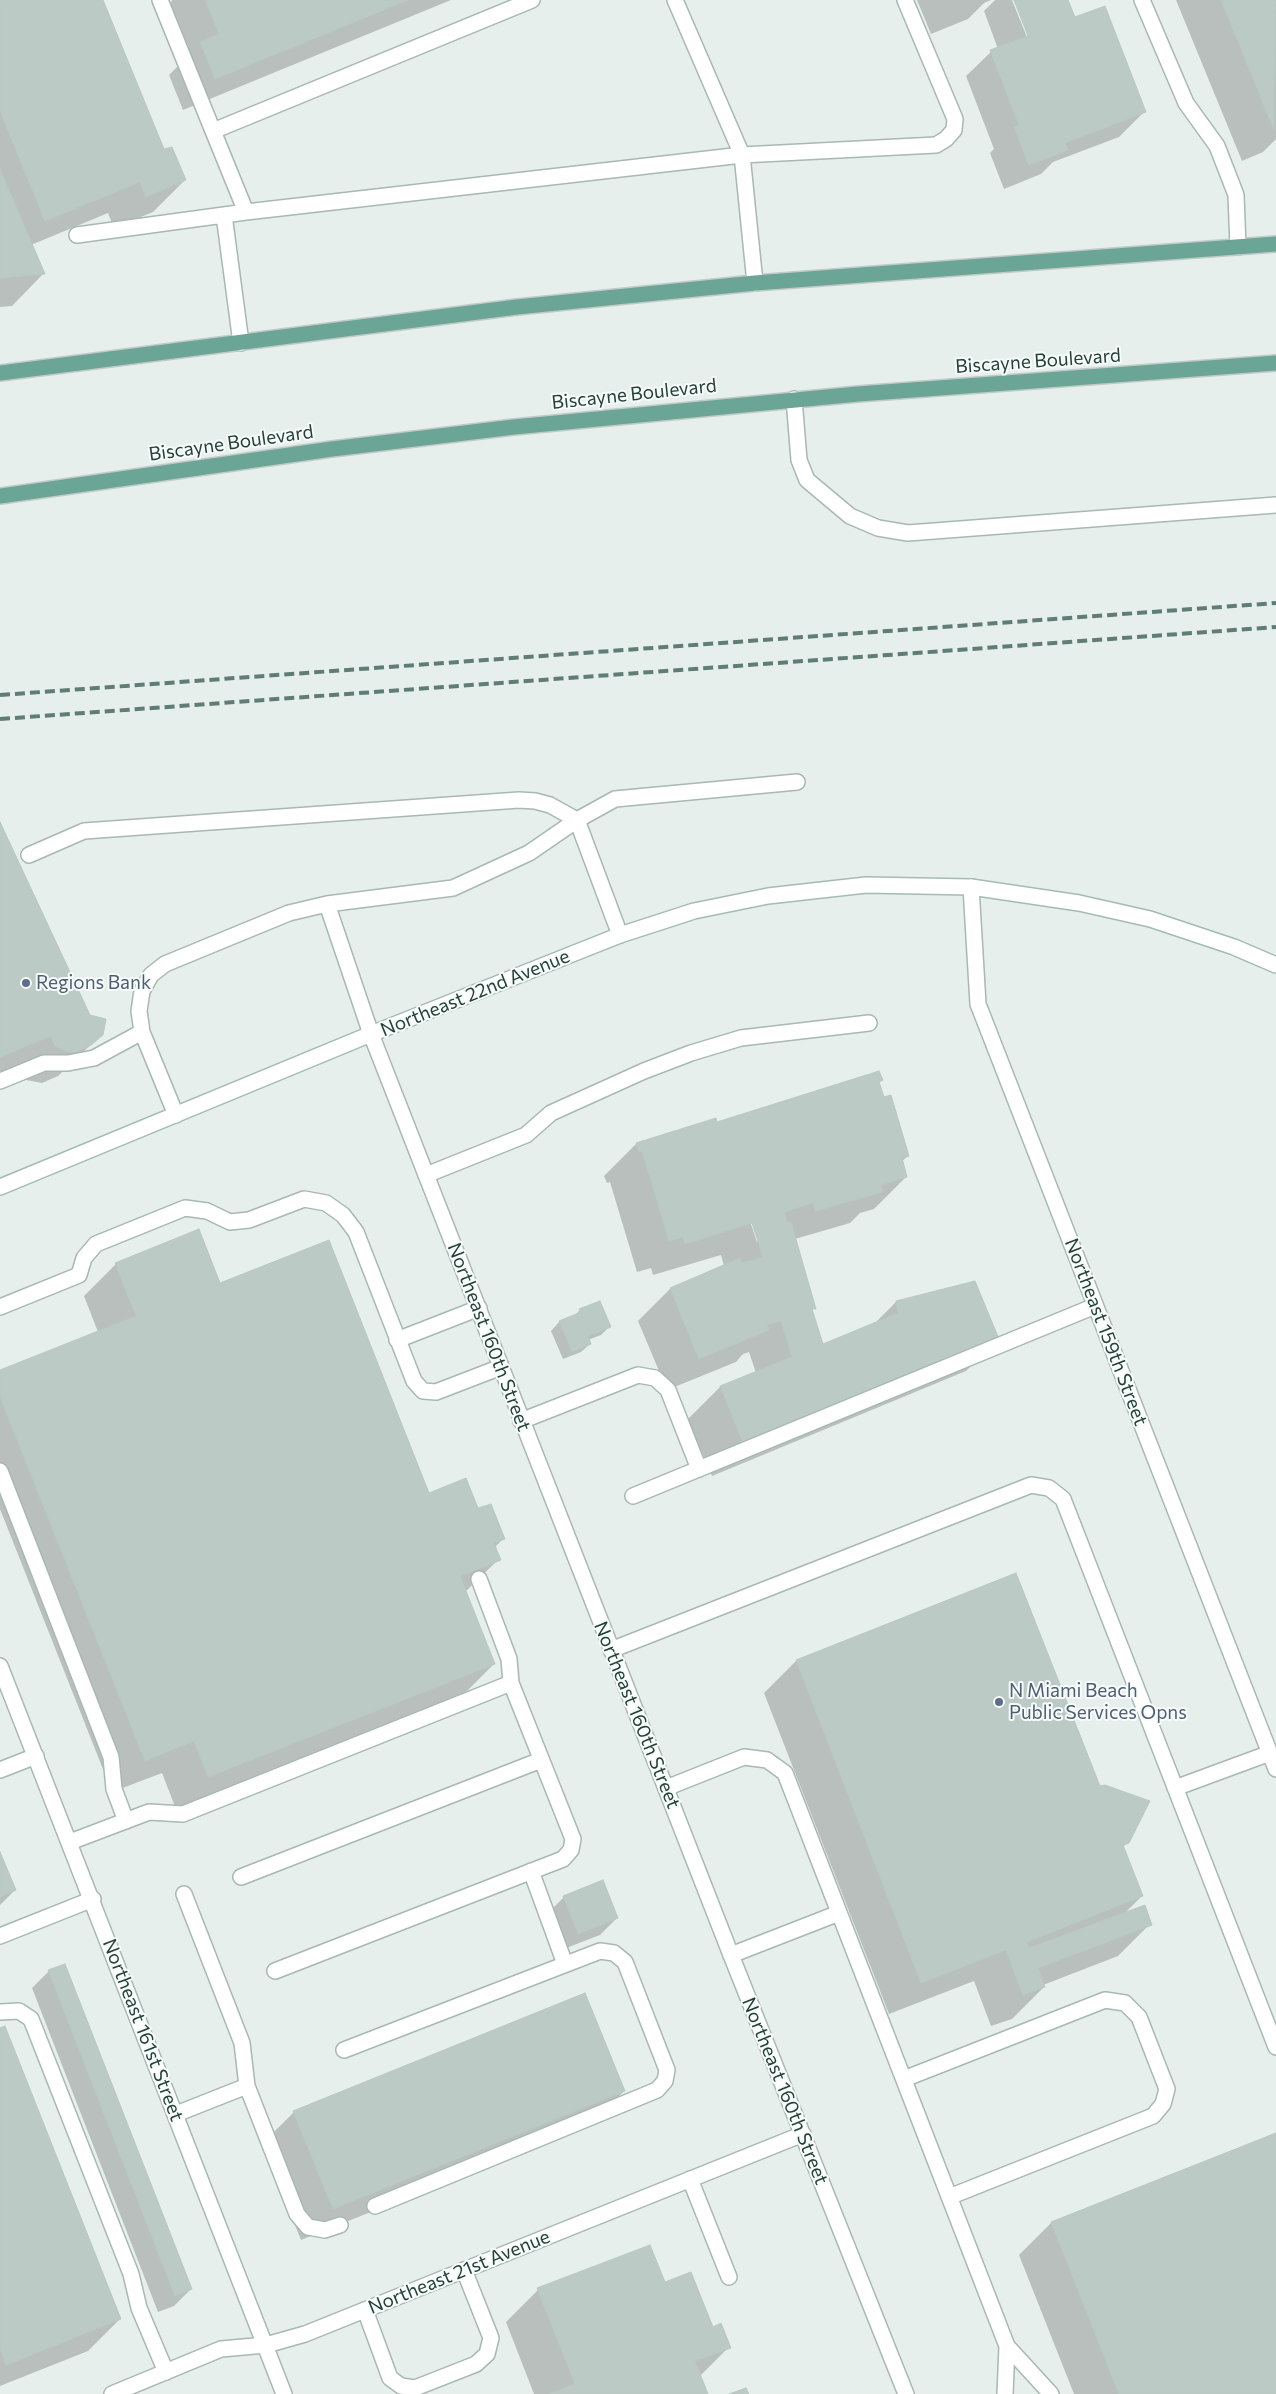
<!DOCTYPE html>
<html>
<head>
<meta charset="utf-8">
<style>
	body { margin:0 }
	canvas { display:block; background:#e6efeb }
</style>
</head>
<body>
<canvas width="1276" height="2394"></canvas>
<script>
const g = document.querySelector('canvas').getContext('2d');
g.lineJoin = 'round';
function fillPath(path, color) { g.fillStyle = color; g.fill(path, 'evenodd'); }
const shape = rows => new Path2D(rows.map(r => 'M' + r).join(''));
function stroke(path, color, width, dash) { g.strokeStyle = color; g.lineWidth = width; g.lineCap = dash ? 'butt' : 'round'; g.setLineDash(dash || []); g.stroke(path); }
function drawText(font, color, halo, rows, align = 'center') {
  g.font = font + ' Commissioner,sans-serif'; g.lineWidth = 4; g.setLineDash([]); g.textBaseline = 'middle'; g.strokeStyle = halo; g.fillStyle = color; for (const [text, x, y, turn = 0] of rows) {
    g.save(); g.translate(x, y); g.rotate((+turn || 0) * Math.PI / 180); g.textAlign = isNaN(turn) ? turn : align; if (halo) g.strokeText(text, 0, 0); g.fillText(text, 0, 0); g.restore();
  }
}
fillPath(shape([
	[0,0,102,0,164,151,185,180,153,212,114,228,108,213,31,245,43,274,12,306,0,307],
	[172,0,451,0,183,110,169,75,185,59,166,14],
	[917,0,991,0,984,3,968,19,931,34],
	[995,0,1012,0,1029,42,1031,41,1015,0,1067,0,1074,19,1144,112,1119,137,1053,162,1041,174,1004,189,990,153,994,149,966,76,991,52,998,49,984,11],
	[1176,0,1276,0,1276,139,1263,152,1242,161],
	[0,825,89,1016,102,1034,58,1076,42,1083,0,1075],
	[881,1080,878,1083,908,1156,901,1162,906,1177,874,1209,860,1213,850,1223,795,1239,814,1308,811,1311,822,1346,874,1324,896,1302,998,1339,966,1371,712,1476,688,1419,720,1387,756,1373,749,1352,743,1354,736,1362,667,1390,638,1321,670,1289,724,1266,721,1255,653,1275,651,1268,637,1272,610,1182,607,1183,604,1176,636,1144,715,1120,716,1124],
	[752,1217,759,1240,757,1242,749,1218],
	[116,1264,220,1285,429,1495,478,1510,504,1538,494,1548,499,1559,465,1592,494,1664,462,1696,176,1809,162,1773,112,1792,0,1509,0,1371,98,1332,84,1296],
	[600,1302,610,1326,601,1335,588,1340,590,1344,581,1352,563,1359,551,1331,559,1322,573,1317,580,1310],
	[1016,1575,1099,1788,1128,1842,1123,1847,1142,1896,1123,1915,1150,1924,1118,1956,1043,1985,1044,1987,1012,2019,991,2026,974,1981,889,2014,764,1693,796,1661],
	[0,1855,15,1890,0,1905],
	[564,1897,617,1918,600,1935,561,1950,547,1914],
	[64,1966,191,2289,174,2306,158,2312,32,1988,48,1972],
	[0,2030,120,2319,88,2351,0,2386],
	[624,2091,592,2123,301,2240,262,2144,294,2112],
	[1276,2134,1276,2394,1074,2394,1019,2255,1051,2223],
	[665,2284,729,2347,700,2376,707,2394,534,2394,506,2322,538,2290]
]), '#0003');
const building = shape([
	[0,0,103,0,164,149,172,147,186,180,146,197,140,182,45,221,0,111,0,0],
	[205,0,408,0,215,79,200,42,219,34,205,0],
	[1014,0,1068,0,1075,17,1105,6,1146,112,1065,143,1068,150,1029,165,1014,127,1019,125,990,50,1028,36,1014,0],
	[1221,0,1276,0,1274,130,1221,0],
	[0,169,45,274,0,278,0,169],
	[0,822,90,1015,106,1019,103,1035,91,1045,75,1052,65,1051,55,1046,51,1036,0,1057,0,822],
	[879,1071,883,1080,879,1082,884,1097,891,1095,909,1156,902,1158,907,1177,881,1185,883,1192,815,1211,813,1203,784,1212,787,1223,791,1222,816,1309,812,1309,823,1344,898,1313,896,1301,975,1281,999,1339,744,1445,720,1386,792,1357,781,1321,767,1325,769,1330,699,1359,670,1288,740,1258,741,1263,763,1257,752,1223,685,1244,683,1237,669,1241,642,1151,639,1152,636,1143,716,1118,717,1122,879,1071],
	[199,1229,220,1283,329,1240,429,1493,466,1478,478,1508,491,1504,505,1539,494,1543,501,1560,460,1576,495,1664,208,1777,194,1741,145,1761,0,1397,0,1370,136,1316,115,1263,199,1229],
	[600,1301,611,1327,588,1336,591,1344,572,1352,559,1321,581,1312,579,1309,600,1301],
	[1016,1573,1100,1786,1105,1785,1150,1801,1129,1843,1123,1845,1143,1896,1027,1942,1029,1948,1145,1905,1152,1925,1038,1968,1045,1987,1023,1995,1006,1950,921,1983,796,1660,1016,1573],
	[0,1852,16,1890,0,1897,0,1852],
	[603,1880,618,1918,578,1934,563,1896,603,1880],
	[65,1964,192,2289,175,2296,48,1970,65,1964],
	[585,1993,625,2091,333,2209,293,2111,585,1993],
	[5,2026,121,2319,6,2365,0,2349,0,2028,5,2026],
	[1276,2133,1276,2394,1119,2394,1051,2222,1276,2133],
	[650,2245,665,2282,691,2272,713,2327,721,2323,731,2348,695,2361,708,2394,549,2394,575,2384,537,2288,650,2245],
	[746,2388,749,2394,729,2394,746,2388]
]);
fillPath(building, '#bbcac4');
stroke(building, '#b8c9c2', 1);
const service = shape([
	[160,0,213,131],
	[532,0,213,131,246,212,742,155,936,145,946,139,954,130,955,119,905,0],
	[675,0,742,155,755,283],
	[1142,0,1186,103,1217,146,1236,195,1238,247],
	[224,215,241,343],
	[77,235,246,212],
	[794,399,799,460,807,480,850,516,878,528,908,533,1276,505],
	[29,855,84,831,519,800,535,801,550,805,577,820,620,935],
	[327,904,371,1034],
	[0,1081,44,1063,68,1063,94,1058,142,1032],
	[176,1115,142,1032,139,1011,142,991,151,975,165,964,289,913,327,904,453,888,529,853,577,820,615,799,797,782],
	[426,1175,526,1135,551,1113,644,1071,691,1053,741,1038,869,1023],
	[0,1307,79,1275,84,1258,96,1244,185,1208,207,1211,230,1222,249,1220,304,1199,326,1203,343,1215,356,1232,414,1381,423,1391,436,1392,501,1367],
	[397,1340,479,1308],
	[521,1421,638,1375,655,1378,668,1390,699,1469],
	[0,1471,111,1757,114,1789,126,1821],
	[633,1496,1095,1306],
	[479,1579,509,1659,511,1683],
	[611,1650,1031,1485,1049,1488,1063,1499,1276,2047],
	[0,1770,36,1756],
	[666,1788,744,1757,767,1760,785,1773,1007,2346,1051,2394],
	[1175,1788,1270,1753],
	[70,1842,149,1812,183,1814,511,1683,573,1839,571,1850,563,1859,275,1971],
	[531,1871,565,1964],
	[241,1877,541,1760],
	[184,1894,242,2043,247,2086,297,2214,308,2227,325,2230,340,2225],
	[0,1936,93,1899],
	[731,1955,839,1913],
	[0,2012,19,2011,31,2019,131,2274,139,2308,166,2372],
	[344,2050,600,1951,614,1953,625,1962,667,2070,665,2081,657,2090,375,2206],
	[904,2079,1105,2000,1125,2003,1139,2017,1167,2089,1163,2104,1153,2116,949,2197],
	[176,2114,247,2086],
	[690,2179,729,2277],
	[365,2310,390,2378,401,2386,415,2388,476,2364,487,2354,491,2338,464,2270],
	[1005,2394,1007,2346]
]);
const minor = shape([
	[371,1034,731,1955,906,2394],
	[0,1666,284,2394],
	[112,2394,221,2349,266,2345,305,2334,803,2134]
]);
const tertiary = shape([
	[971,887,978,1004,1276,1769]
]);
const secondary = shape([
	[0,1187,371,1034,620,935,694,911,768,896,866,885,971,887,1079,903,1150,919,1234,947,1276,965]
]);
const primary = shape([
	[0,373,517,307,755,283,1276,244],
	[0,496,332,449,514,427,858,394,1276,363]
]);
stroke(service, '#a8b8b2', 18);
stroke(minor, '#a8b8b2', 18);
stroke(tertiary, '#a8b8b2', 18);
stroke(secondary, '#a4bbb3', 18);
stroke(primary, '#c2cac8', 18);
stroke(service, '#fff', 15);
stroke(minor, '#fff', 15);
stroke(tertiary, '#fff', 15);
stroke(secondary, '#fff', 15);
stroke(primary, '#6aa596', 15);
stroke(shape([
	[0,695,1276,603],
	[0,719,1276,627]
]), '#5f7d75', 4, [10, 5]);
for (const [x, y, r, color] of [
	[26,983,5,"#5c6f8a"],
	[999,1702,5,"#5c6f8a"]
]) { const dot = new Path2D(); dot.arc(x, y, r, 0, 2 * Math.PI); g.fillStyle = color; g.fill(dot); stroke(dot, '#f7fbf9', 2); }
drawText('19px', '#24423a', '#f7fbf9', [
	["Biscayne Boulevard",1038,361,-4],
	["Biscayne Boulevard",634,394,-6],
	["Biscayne Boulevard",231,443,-8],
	["Northeast 22nd Avenue",475,993,-22],
	["Northeast 159th Street",1106,1332,69],
	["Northeast 160th Street",489,1337,69],
	["Northeast 160th Street",637,1715,68],
	["Northeast 161st Street",143,2030,69],
	["Northeast 160th Street",785,2091,68],
	["Northeast 21st Avenue",459,2272,-22]
]);
drawText('19px', '#4e5e75', '#f7fbf9', [
	["Regions Bank",36,983],
	["N Miami Beach",1009,1691],
	["Public Services Opns",1009,1713]
], 'left');
</script>
</body>
</html>
